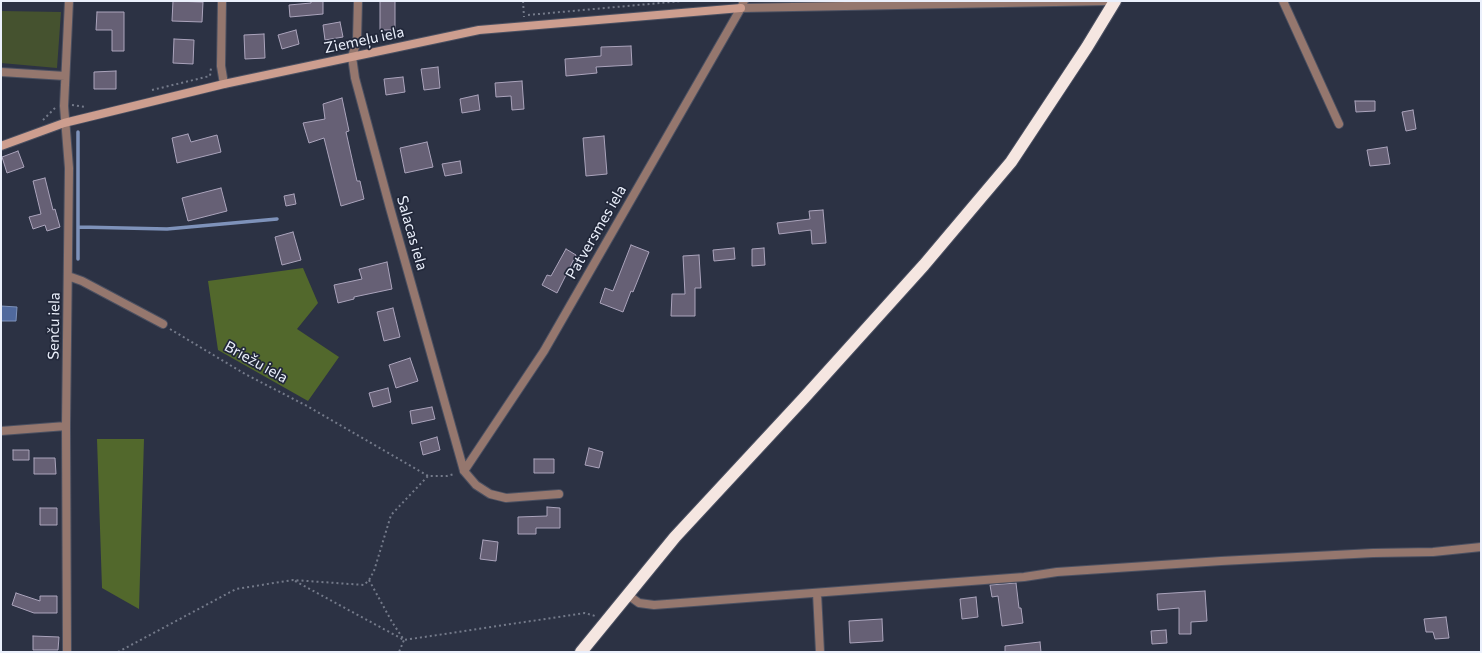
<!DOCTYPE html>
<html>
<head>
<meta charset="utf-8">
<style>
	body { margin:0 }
	#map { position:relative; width:1482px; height:653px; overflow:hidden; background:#2c3244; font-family:Commissioner,sans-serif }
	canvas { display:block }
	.frame { position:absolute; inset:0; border:2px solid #ebf0fc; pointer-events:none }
</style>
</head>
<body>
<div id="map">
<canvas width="1482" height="653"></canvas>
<div class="frame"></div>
</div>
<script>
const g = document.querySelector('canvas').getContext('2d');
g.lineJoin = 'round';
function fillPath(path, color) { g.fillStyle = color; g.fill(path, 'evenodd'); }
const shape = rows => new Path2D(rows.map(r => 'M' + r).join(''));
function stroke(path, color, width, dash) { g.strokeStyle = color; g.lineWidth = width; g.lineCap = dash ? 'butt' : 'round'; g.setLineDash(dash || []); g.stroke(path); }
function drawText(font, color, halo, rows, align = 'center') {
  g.font = font + ' Commissioner,sans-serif'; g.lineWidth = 3.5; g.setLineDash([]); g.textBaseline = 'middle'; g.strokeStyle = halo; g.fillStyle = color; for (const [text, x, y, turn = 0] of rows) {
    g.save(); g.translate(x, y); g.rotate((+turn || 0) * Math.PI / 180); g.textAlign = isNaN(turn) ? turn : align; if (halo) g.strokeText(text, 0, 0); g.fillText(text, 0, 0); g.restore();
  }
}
fillPath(shape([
	[1,11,61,12,57,68,1,63]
]), '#45522f');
fillPath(shape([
	[303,268,318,303,297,329,339,357,308,401,218,350,208,281],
	[97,439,144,439,139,609,102,588]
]), '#52682c');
const water = shape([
	[1,306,17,307,16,321,1,321,1,306]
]);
fillPath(water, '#50699d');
stroke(water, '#7e92ba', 1);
stroke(shape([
	[78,132,78,259],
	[79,227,167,229,277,219]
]), '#7e92ba', 3.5);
const building = shape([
	[173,1,203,2,202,22,172,21,173,1],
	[311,1,323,1,323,14,290,17,289,5,311,3,311,1],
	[380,1,395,1,395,30,380,30,380,1],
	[97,12,124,12,124,51,112,51,112,30,96,30,97,12],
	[340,22,343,37,325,40,323,25,340,22],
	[296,30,299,44,282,49,278,35,296,30],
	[264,34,265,58,245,59,244,35,264,34],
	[174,39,194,40,193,64,173,63,174,39],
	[631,46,632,65,596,67,597,73,566,76,565,59,601,56,601,47,631,46],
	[438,67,440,88,424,90,421,69,438,67],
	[116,71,116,89,94,89,94,72,116,71],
	[403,77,405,92,386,95,384,79,403,77],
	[522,81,524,109,512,110,511,96,496,97,495,83,522,81],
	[478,95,480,110,462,113,460,99,478,95],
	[342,98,349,131,346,132,357,181,360,181,364,199,341,206,324,138,309,143,303,123,325,119,323,104,342,98],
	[1355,101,1375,101,1375,111,1356,112,1355,101],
	[1413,110,1416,129,1406,131,1402,112,1413,110],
	[188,134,191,142,217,135,221,152,177,163,172,138,188,134],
	[604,136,607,174,586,176,583,138,604,136],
	[427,142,433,167,405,173,400,148,427,142],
	[1387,147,1390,164,1370,166,1367,150,1387,147],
	[18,151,24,167,7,173,2,157,18,151],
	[460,161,462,173,445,176,442,164,460,161],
	[45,178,53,210,55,209,60,227,47,231,45,225,33,229,29,217,41,214,33,181,45,178],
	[221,188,227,211,188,221,182,198,221,188],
	[294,194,296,204,286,206,284,196,294,194],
	[823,210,826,243,812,244,811,230,779,234,777,223,810,219,809,211,823,210],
	[293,232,301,260,282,265,275,237,293,232],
	[631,245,649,252,633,292,631,291,623,312,600,303,605,288,613,291,631,245],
	[734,248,735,259,714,261,713,250,734,248],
	[764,248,765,265,752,266,752,249,764,248],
	[566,249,576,255,557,293,542,285,547,275,551,276,566,249],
	[699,255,701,288,695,288,695,316,671,316,672,294,685,294,683,256,699,255],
	[387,262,392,289,354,297,354,299,338,303,334,285,362,279,359,269,387,262],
	[393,308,400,337,384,341,377,312,393,308],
	[410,358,418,381,396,388,389,365,410,358],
	[388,388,391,402,373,407,369,393,388,388],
	[432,407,435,419,412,424,410,411,432,407],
	[437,437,440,450,423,455,420,442,437,437],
	[589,448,603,452,599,468,585,465,589,448],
	[13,450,29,450,29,460,13,460,13,450],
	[34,458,55,458,56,474,34,474,34,458],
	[534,459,554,459,554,473,534,473,534,459],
	[547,507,560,508,560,528,536,528,536,534,518,534,518,517,547,516,547,507],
	[40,508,57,508,57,525,40,525,40,508],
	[483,540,498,542,496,561,480,559,483,540],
	[1016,583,1019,608,1021,608,1023,623,1002,626,998,596,992,597,990,585,1016,583],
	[1205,591,1207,621,1191,622,1191,634,1179,634,1179,608,1158,610,1157,594,1205,591],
	[16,593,40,601,40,596,57,596,57,613,34,613,12,605,16,593],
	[976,597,978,617,962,619,960,599,976,597],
	[1446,617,1449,638,1435,639,1433,632,1426,632,1424,619,1446,617],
	[882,619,883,641,850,643,849,621,882,619],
	[1166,630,1167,643,1152,644,1151,631,1166,630],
	[33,636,59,637,58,650,33,650,33,636],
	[1040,642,1041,652,1005,652,1005,646,1040,642]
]);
fillPath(building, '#666075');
stroke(building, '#aba4bc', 1);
const street = shape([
	[222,1,221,66,224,84],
	[358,1,357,40,352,57,355,78,390,208,464,471,476,485,490,494,506,498,559,494],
	[1283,1,1339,124],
	[741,8,1107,1],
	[1,72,65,76],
	[68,276,82,281,163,324],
	[1,431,66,426],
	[464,471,544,351,741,8,744,1],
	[817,593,820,652],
	[628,595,639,603,654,605,1024,577,1057,572,1221,561,1373,553,1433,552,1481,547],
	[67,652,66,426,69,168,64,106,69,1]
]);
const secondary = shape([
	[1,146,64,123,224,84,479,30,741,8]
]);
const highway = shape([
	[581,652,675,537,804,398,924,265,1011,162,1087,47,1115,1]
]);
stroke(street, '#4b5061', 10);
stroke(secondary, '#4b5061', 10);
stroke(highway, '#4b5061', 14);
stroke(shape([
	[523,1,524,17],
	[528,15,682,1],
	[339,49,346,42],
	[152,90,210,76,211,68],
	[72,105,86,107],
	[43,120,55,108],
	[170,329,245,374,307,406,428,476],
	[369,580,392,622,404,640,399,652],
	[295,581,404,640,585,613,595,616],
	[118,652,236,589,293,580,364,585,369,580,374,571,391,515,428,476,447,476,454,474]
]), '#747a8a', 2, [2, 3]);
stroke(street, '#95776e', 8);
stroke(secondary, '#cd9e8f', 8);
stroke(highway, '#f5e6e1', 12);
drawText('15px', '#ebf0fc', '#22283a', [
	["Ziemeļu iela",364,40,-12],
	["Patversmes iela",596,232,-60],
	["Salacas iela",412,233,74],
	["Senču iela",54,326,-89],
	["Briežu iela",256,362,29]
]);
</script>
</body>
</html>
